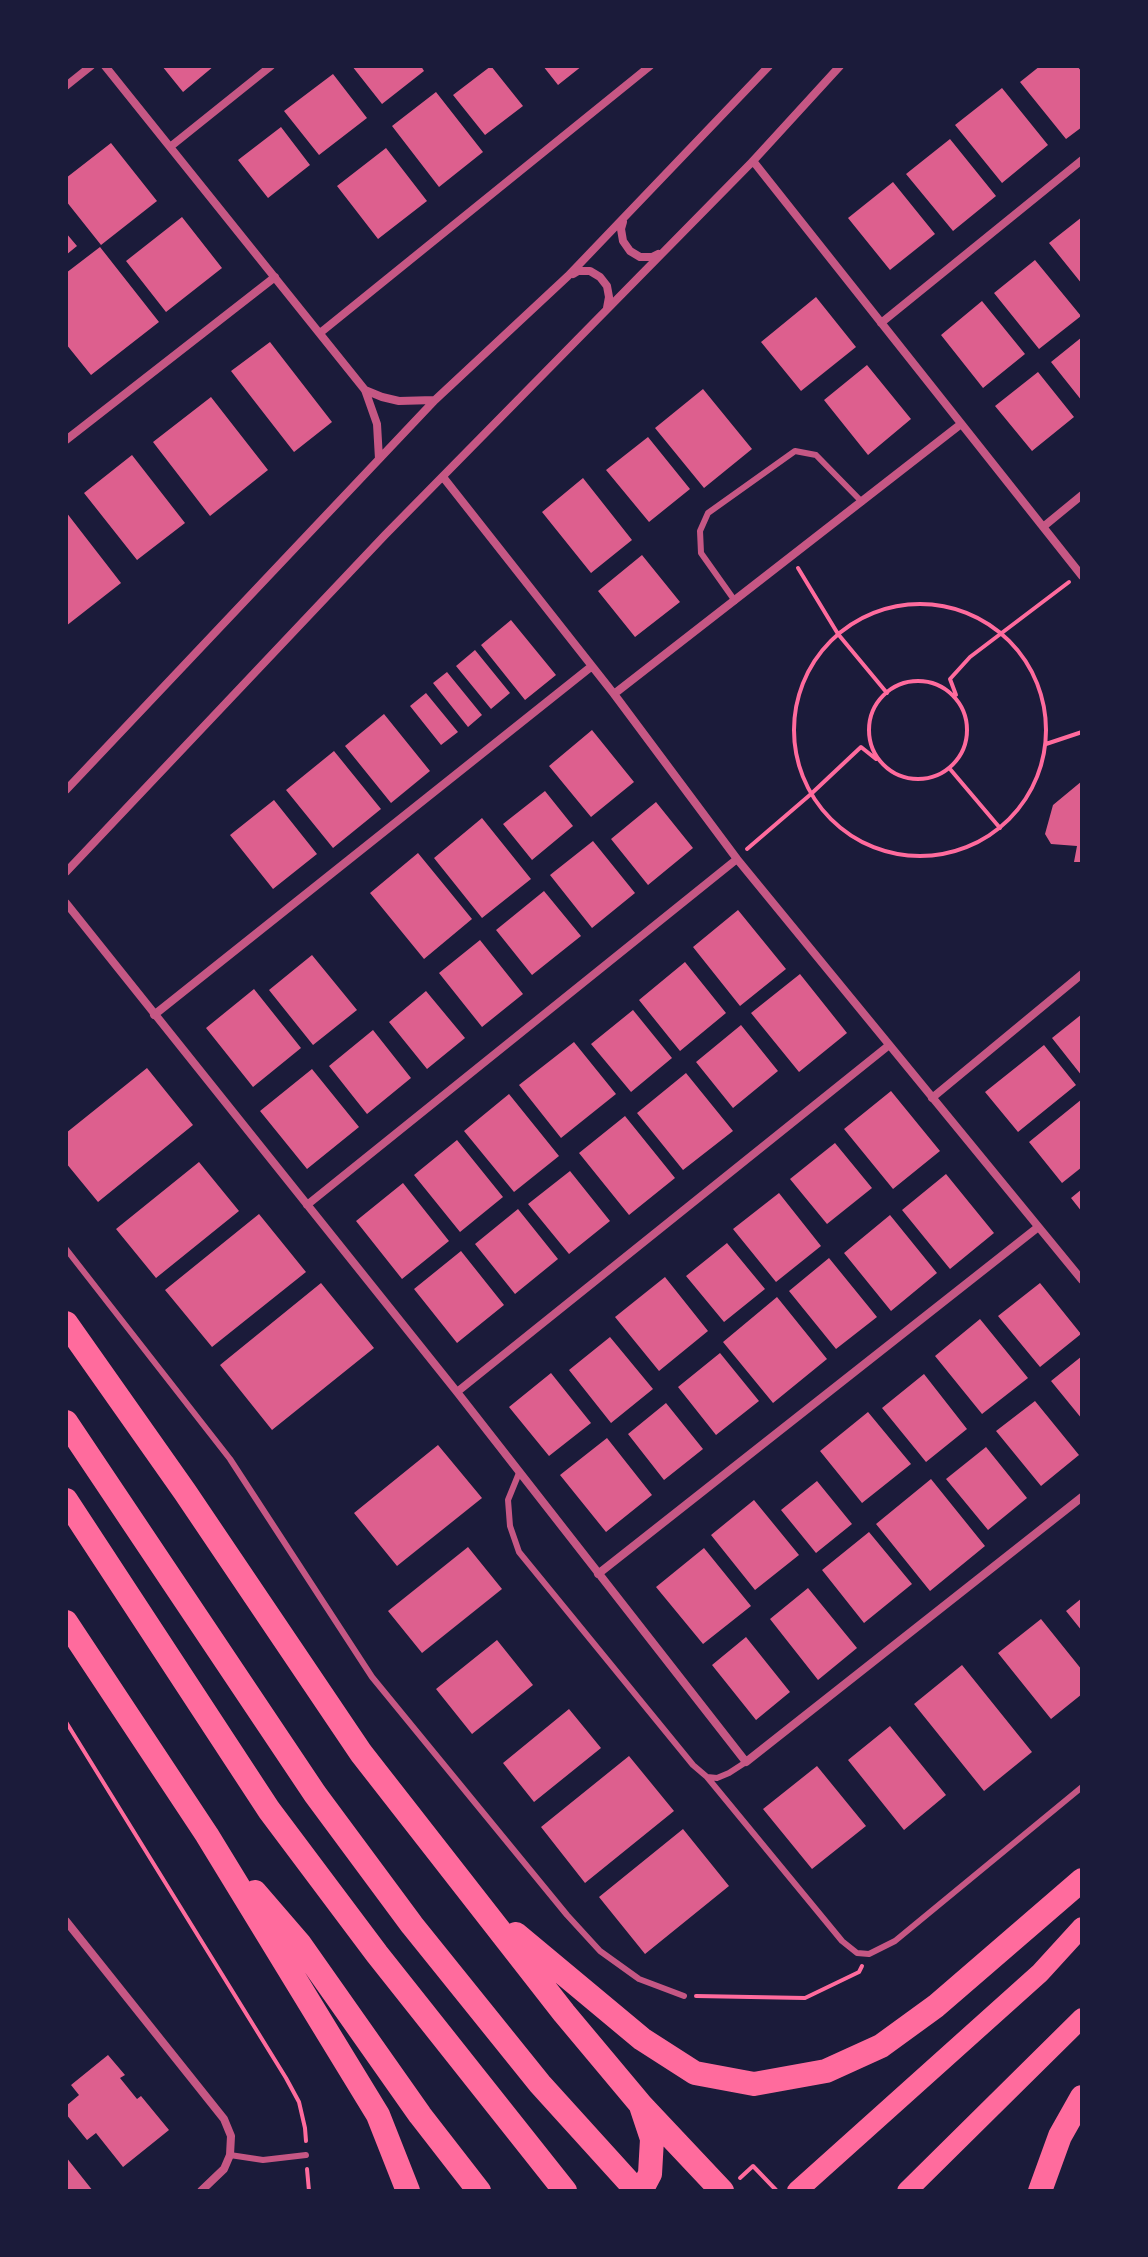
<!DOCTYPE html>
<html>
<head>
<meta charset="utf-8">
<style>
	body { margin:0 }
	#map { position:relative; width:1148px; height:2257px; overflow:hidden; background:#1b1b3a; font-family:"Golos Text",sans-serif }
	canvas { display:block }
	.frame { position:absolute; inset:0; border:68px solid #1b1b3a; pointer-events:none }
</style>
</head>
<body>
<div id="map">
<canvas width="1148" height="2257"></canvas>
<div class="frame"></div>
</div>
<script>
const g = document.querySelector('canvas').getContext('2d');
g.lineJoin = 'round';
function fillPath(path, color) { g.fillStyle = color; g.fill(path, 'evenodd'); }
const shape = rows => new Path2D(rows.map(r => 'M' + r).join(''));
function stroke(path, color, width, dash) { g.strokeStyle = color; g.lineWidth = width; g.lineCap = dash ? 'butt' : 'round'; g.setLineDash(dash || []); g.stroke(path); }
fillPath(shape([
	[162,66,214,66,183,92],
	[352,66,421,66,424,71,382,104],
	[491,66,523,106,485,135,453,95],
	[543,66,582,66,558,85],
	[1040,66,1077,66,1082,72,1082,127,1066,139,1020,82],
	[333,74,367,118,319,155,284,111],
	[1002,88,1048,145,1002,183,955,125],
	[436,92,483,152,439,187,392,126],
	[281,127,310,165,268,198,238,160],
	[950,139,996,196,953,231,906,174],
	[111,143,157,201,101,245,66,201,66,178],
	[386,148,427,201,378,239,337,186],
	[893,182,935,234,890,270,848,218],
	[182,217,222,268,166,312,126,261],
	[1082,217,1082,284,1049,243],
	[66,233,77,246,66,255],
	[100,247,159,322,91,375,66,344,66,273],
	[1035,260,1081,316,1039,349,994,293],
	[816,297,856,347,801,391,761,342],
	[982,301,1025,354,983,388,941,335],
	[1082,337,1082,401,1051,362],
	[270,342,332,422,294,452,231,371],
	[867,365,911,419,868,455,824,400],
	[1038,372,1074,417,1032,451,995,406],
	[703,389,752,449,704,488,655,428],
	[211,397,268,470,210,516,153,442],
	[648,437,690,489,649,522,606,470],
	[132,455,185,523,137,560,84,493],
	[583,478,632,540,591,573,542,512],
	[66,512,121,583,66,626],
	[642,555,680,602,635,637,598,591],
	[511,620,556,675,525,700,481,645],
	[475,650,510,693,491,709,456,666],
	[447,672,482,715,468,727,433,683],
	[426,693,458,732,441,745,410,706],
	[384,714,430,771,391,803,345,746],
	[592,730,634,782,591,817,549,766],
	[334,751,381,809,333,848,286,790],
	[1082,781,1082,862,1074,862,1077,846,1051,844,1045,834,1053,805],
	[545,791,573,826,532,860,503,824],
	[274,800,317,854,273,889,230,835],
	[656,802,693,848,648,885,611,839],
	[482,818,531,879,482,918,434,858],
	[593,841,635,893,592,928,550,875],
	[418,853,472,919,424,959,370,893],
	[544,891,581,936,532,975,496,930],
	[738,910,786,969,740,1006,693,947],
	[480,940,523,994,482,1027,439,973],
	[312,955,357,1010,313,1045,269,990],
	[685,962,726,1013,680,1051,639,1000],
	[800,974,847,1033,799,1072,751,1013],
	[254,989,301,1048,253,1087,206,1028],
	[426,991,465,1038,427,1069,389,1022],
	[633,1010,672,1058,631,1092,591,1044],
	[1082,1014,1082,1076,1052,1038],
	[741,1025,778,1071,733,1108,696,1062],
	[373,1030,411,1078,367,1114,329,1066],
	[574,1042,616,1094,561,1138,519,1085],
	[1044,1045,1076,1085,1018,1132,985,1092],
	[147,1068,193,1125,98,1202,66,1163,66,1133],
	[312,1069,359,1127,307,1169,260,1111],
	[686,1073,733,1131,683,1170,637,1113],
	[891,1091,940,1151,893,1189,844,1129],
	[509,1094,559,1156,514,1192,464,1131],
	[1082,1099,1082,1167,1062,1183,1029,1142],
	[625,1116,675,1178,629,1215,579,1153],
	[457,1140,503,1197,460,1232,414,1175],
	[835,1143,872,1188,827,1224,790,1179],
	[199,1162,239,1211,156,1278,116,1229],
	[570,1171,610,1221,569,1254,528,1204],
	[946,1174,994,1233,950,1269,902,1210],
	[403,1183,449,1241,402,1279,356,1221],
	[1082,1189,1082,1212,1071,1198],
	[779,1193,821,1246,776,1282,733,1229],
	[518,1209,558,1259,515,1294,475,1244],
	[259,1214,306,1272,212,1347,165,1290],
	[890,1215,937,1273,891,1311,844,1253],
	[727,1243,765,1289,724,1322,686,1276],
	[461,1251,504,1305,457,1343,414,1289],
	[829,1258,877,1317,836,1349,789,1291],
	[665,1277,708,1331,659,1371,615,1317],
	[321,1283,374,1348,272,1430,220,1365],
	[1040,1283,1081,1334,1040,1367,998,1316],
	[777,1297,827,1359,773,1403,723,1342],
	[980,1319,1028,1378,982,1414,935,1356],
	[610,1337,653,1389,611,1423,569,1370],
	[720,1353,759,1401,716,1435,678,1387],
	[1082,1356,1082,1419,1051,1381],
	[551,1373,591,1423,549,1456,509,1407],
	[924,1374,967,1429,926,1462,882,1408],
	[1035,1401,1079,1455,1041,1486,996,1431],
	[666,1403,703,1449,664,1480,628,1434],
	[868,1412,911,1464,862,1503,820,1451],
	[607,1438,652,1495,606,1532,560,1475],
	[438,1445,482,1498,397,1566,354,1513],
	[986,1447,1027,1498,988,1530,946,1479],
	[931,1479,985,1546,930,1591,876,1524],
	[817,1481,852,1524,816,1553,781,1510],
	[754,1500,799,1555,755,1590,711,1535],
	[869,1532,912,1584,864,1623,822,1570],
	[468,1547,502,1589,422,1653,388,1611],
	[704,1548,751,1606,703,1644,656,1587],
	[808,1588,857,1648,818,1680,770,1619],
	[1082,1598,1082,1631,1066,1611],
	[1041,1619,1082,1670,1082,1694,1051,1719,998,1653],
	[746,1637,790,1692,756,1720,712,1665],
	[497,1640,533,1685,472,1734,436,1689],
	[962,1665,1032,1752,984,1791,914,1704],
	[569,1709,601,1748,534,1802,503,1763],
	[890,1726,946,1795,904,1830,848,1760],
	[629,1756,674,1811,585,1883,541,1827],
	[817,1766,866,1826,812,1869,763,1809],
	[683,1829,729,1886,645,1954,599,1897],
	[108,2055,125,2075,120,2078,137,2099,141,2096,169,2130,123,2167,96,2133,87,2140,66,2114,66,2106,79,2095,71,2085],
	[66,2157,93,2191,66,2191]
]), '#dd5f8e');
stroke(shape([
	[798,568,838,634,887,693],
	'794 730a126 126 0 1 1 252 0a126 126 0 1 1-252 0Z',
	'869 730a49 49 0 1 1 98 0a49 49 0 1 1-98 0Z',
	[956,695,950,679,970,657,1069,582],
	[1046,744,1082,732],
	[950,769,1000,828],
	[747,849,811,794,861,747,876,759],
	[66,1722,286,2078,299,2102,305,2128,306,2141],
	[696,1996,805,1998,859,1972,862,1966],
	[307,2169,309,2191],
	[740,2178,753,2166,776,2190]
]), '#ff6b9d', 4);
stroke(shape([
	[735,601,701,553,700,531,708,513,795,451,816,455,862,502],
	[66,1249,230,1459,372,1677,567,1915,600,1951,639,1979,684,1996],
	[519,1473,508,1500,510,1526,519,1552,693,1765,707,1777,717,1778,729,1773,746,1762],
	[707,1777,842,1941,857,1953,869,1954,895,1941,1082,1787],
	[230,2155,263,2160,306,2155]
]), '#c65784', 6);
stroke(shape([
	[105,66,365,390,377,424,379,459],
	[66,86,91,66],
	[170,147,271,66],
	[753,161,1082,576],
	[623,222,621,229,623,241,630,251,640,257,652,257,658,254],
	[573,274,578,271,590,271,600,277,607,286,609,297,607,308],
	[881,323,1082,160],
	[320,333,650,66],
	[365,390,382,397,399,401,434,400],
	[66,440,275,277],
	[443,477,614,694,737,859,1082,1280],
	[1043,527,1082,495],
	[614,694,961,424],
	[66,790,435,400,568,276,769,66],
	[66,872,385,535,753,161,840,66],
	[66,903,457,1392,746,1762,1082,1497],
	[154,1015,592,666],
	[932,1098,1082,974],
	[307,1205,737,859],
	[457,1392,888,1046],
	[598,1574,1037,1228],
	[66,1921,224,2119,231,2136,230,2155,224,2169,201,2191]
]), '#c65784', 8);
stroke(shape([
	[797,2191,1040,1973,1082,1927],
	[907,2191,1082,2018]
]), '#ff6b9d', 20);
stroke(shape([
	[66,1323,185,1492,361,1753,564,2013,641,2105,722,2191],
	[66,1422,315,1794,412,1925,540,2084,637,2191],
	[66,1500,269,1810,377,1954,565,2191],
	[66,1622,207,1835,378,2115,408,2191],
	[255,1892,299,1943,420,2115,479,2191],
	[516,1934,642,2039,695,2073,754,2084,826,2071,881,2046,936,2006,1082,1880],
	[641,2191,650,2174,652,2139,642,2109],
	[1040,2191,1060,2136,1082,2097]
]), '#ff6b9d', 24);
</script>
</body>
</html>
